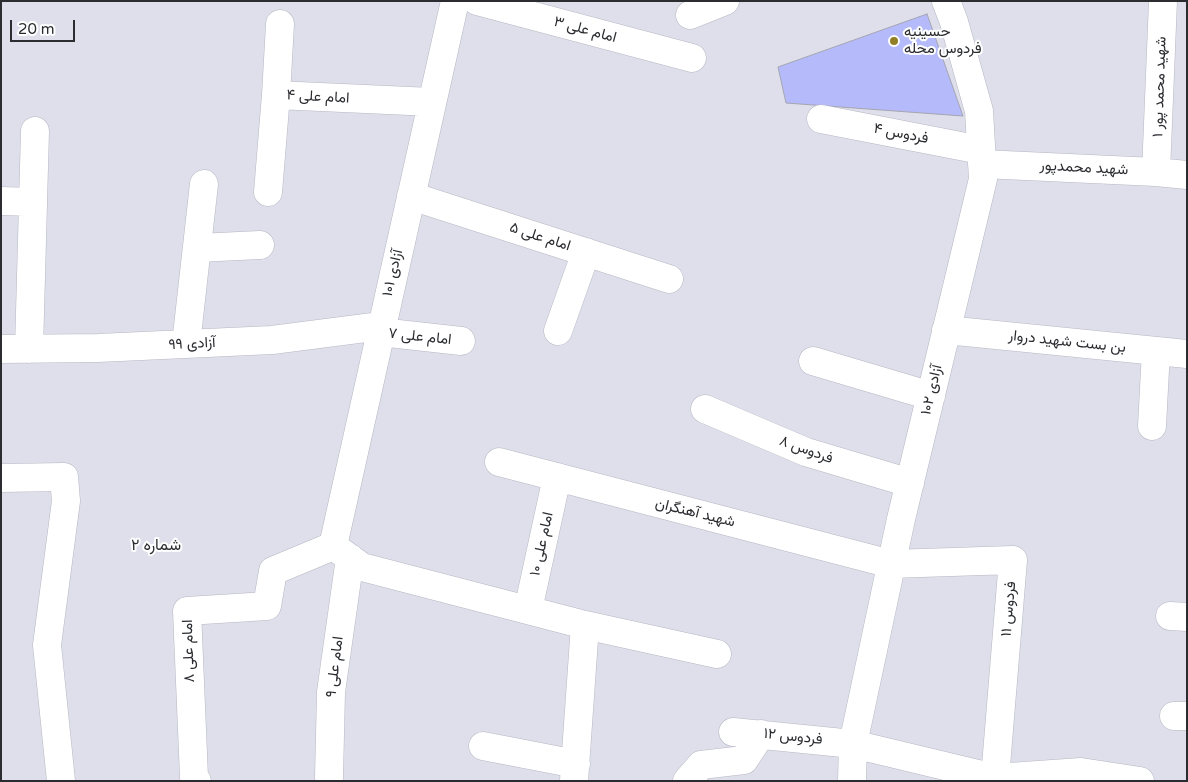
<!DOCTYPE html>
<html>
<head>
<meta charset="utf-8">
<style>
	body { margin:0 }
	#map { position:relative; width:1188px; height:782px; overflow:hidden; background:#dedfeb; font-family:"Varela Round",sans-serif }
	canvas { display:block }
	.frame { position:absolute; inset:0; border:2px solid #2b2c30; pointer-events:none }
	.scale { position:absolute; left:10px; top:20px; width:65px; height:22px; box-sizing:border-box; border:2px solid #2b2c30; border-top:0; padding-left:6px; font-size:15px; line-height:18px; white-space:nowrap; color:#2b2c30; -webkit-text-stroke:4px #fff; paint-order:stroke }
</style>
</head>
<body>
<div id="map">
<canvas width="1188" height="782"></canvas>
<div class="frame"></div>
<div class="scale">20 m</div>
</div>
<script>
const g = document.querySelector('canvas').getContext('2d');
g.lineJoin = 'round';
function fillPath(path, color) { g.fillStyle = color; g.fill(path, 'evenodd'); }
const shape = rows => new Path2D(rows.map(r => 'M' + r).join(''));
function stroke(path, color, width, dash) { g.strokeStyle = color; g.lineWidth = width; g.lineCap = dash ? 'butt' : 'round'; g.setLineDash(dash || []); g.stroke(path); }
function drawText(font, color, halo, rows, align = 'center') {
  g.font = font + ' "Varela Round",Vazirmatn,sans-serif'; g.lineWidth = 4; g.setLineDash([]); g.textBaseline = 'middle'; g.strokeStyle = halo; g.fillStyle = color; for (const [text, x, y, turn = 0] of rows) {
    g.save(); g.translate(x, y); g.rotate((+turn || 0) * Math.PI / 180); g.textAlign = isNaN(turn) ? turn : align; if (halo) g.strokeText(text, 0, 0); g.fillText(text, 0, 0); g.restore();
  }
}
const building = shape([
	[927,14,963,116,786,103,778,67,927,14]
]);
fillPath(building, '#b5bafb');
stroke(building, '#a4a5b0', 1);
const minor = shape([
	[477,1,692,58],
	[690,15,725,1],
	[280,24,276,95,432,102],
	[821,119,981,150],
	[982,164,1156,172,1187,175],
	[1156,172,1163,1],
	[268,192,276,95],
	[411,196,669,279],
	[1,201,33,202],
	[197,248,260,245],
	[946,330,1187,354],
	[558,331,586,252],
	[380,332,461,341],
	[186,344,204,184],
	[1,349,98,348,272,340,381,326],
	[29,349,35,131],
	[813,361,931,396],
	[705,409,806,452,910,483],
	[1152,426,1156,351],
	[499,462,891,564,1013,560,995,778],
	[1,478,64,477,66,501,47,645,61,781],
	[333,546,455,1],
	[333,546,362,567,585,625,717,654],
	[528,610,557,477],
	[1170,616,1187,617],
	[1174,716,1187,716],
	[733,732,853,744,995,778,1081,772,1140,781],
	[483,746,576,764],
	[329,777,331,692,350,558],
	[197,781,194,777,187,611,267,606,273,571,333,546],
	[574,781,585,625],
	[687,781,701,765,744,760,761,734],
	[852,781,853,744,901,519,983,179,979,111,954,22,946,1]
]);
stroke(minor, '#b5b7c2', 29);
stroke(minor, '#fff', 28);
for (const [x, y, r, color] of [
	[894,41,5,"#927e24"]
]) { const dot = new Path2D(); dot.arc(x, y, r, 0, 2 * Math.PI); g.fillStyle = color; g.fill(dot); stroke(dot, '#fff', 2); }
drawText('15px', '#2b2c30', '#fff', [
	["امام علی ۳",585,30,15],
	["شهید محمد پور ۱",1160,87,-88],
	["امام علی ۴",318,97,3],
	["فردوس ۴",901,134,11],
	["شهید محمدپور",1084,168,3],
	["امام علی ۵",540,237,18],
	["آزادی ۱۰۱",393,273,-77],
	["امام علی ۷",420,337,6],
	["بن بست شهید دروار",1067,342,6],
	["آزادی ٩٩",192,344,-3],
	["آزادی ۱۰۲",932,390,-77],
	["فردوس ۸",806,450,20],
	["شهید آهنگران",695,513,14],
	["امام علی ۱۰",542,544,-78],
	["فردوس ۱۱",1009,609,-85],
	["امام علی ۸",189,651,-92],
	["امام علی ۹",335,667,-83],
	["فردوس ۱۲",793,737,6]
]);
drawText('15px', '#2b2c30', '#fff', [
	["حسینیه",904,32],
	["فردوس محله",904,49]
], 'left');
drawText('16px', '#2b2c30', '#fff', [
	["شماره ۲",156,546]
]);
</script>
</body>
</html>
